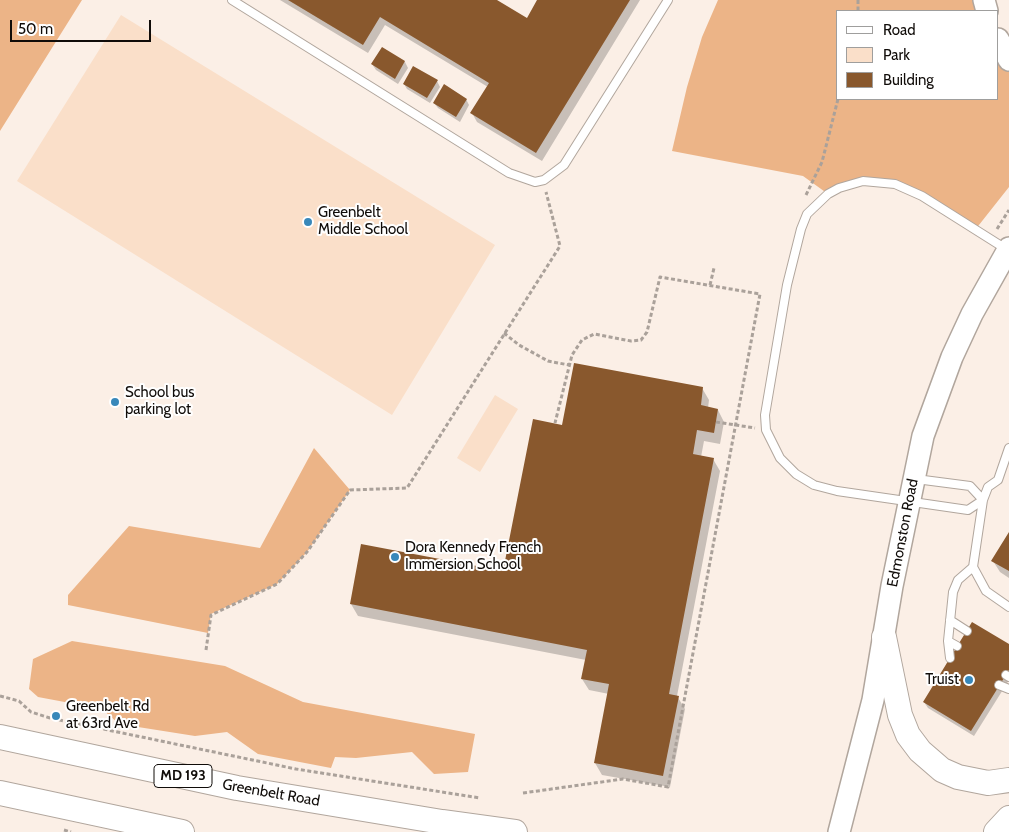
<!DOCTYPE html>
<html>
<head>
<meta charset="utf-8">
<style>
	body { margin:0 }
	#map { position:relative; width:1009px; height:832px; overflow:hidden; background:#fbefe6; font-family:Cabin,sans-serif }
	canvas { display:block }
	.legend { position:absolute; left:836px; top:10px; width:162px; height:90px; box-sizing:border-box; background:#fff; border:1px solid #9f9e9d; margin:0; padding:6px 9px; list-style:none; font-size:15px; color:#100c09 }
	.legend li { display:flex; align-items:center; gap:10px; height:25px }
	.legend b { width:25px; border:1px solid #9f9e9d }
	.scale { position:absolute; left:10px; top:20px; width:141px; height:22px; box-sizing:border-box; border:2px solid #100c09; border-top:0; padding-left:6px; font-size:15px; line-height:18px; white-space:nowrap; color:#100c09; -webkit-text-stroke:4px #fff; paint-order:stroke }
</style>
</head>
<body>
<div id="map">
<canvas width="1009" height="832"></canvas>
<ul class="legend">
<li><b style="height:6px;background:#fff"></b>Road</li>
<li><b style="height:14px;background:#fadfc9"></b>Park</li>
<li><b style="height:14px;background:#89582d"></b>Building</li>
</ul>
<div class="scale">50 m</div>
</div>
<script>
const g = document.querySelector('canvas').getContext('2d');
g.lineJoin = 'round';
function fillPath(path, color) { g.fillStyle = color; g.fill(path, 'evenodd'); }
const shape = rows => new Path2D(rows.map(r => 'M' + r).join(''));
function stroke(path, color, width, dash) { g.strokeStyle = color; g.lineWidth = width; g.lineCap = dash ? 'butt' : 'round'; g.setLineDash(dash || []); g.stroke(path); }
function drawText(font, color, halo, rows, align = 'center') {
  g.font = font + ' Cabin,sans-serif'; g.lineWidth = 4; g.setLineDash([]); g.textBaseline = 'middle'; g.strokeStyle = halo; g.fillStyle = color; for (const [text, x, y, turn = 0] of rows) {
    g.save(); g.translate(x, y); g.rotate((+turn || 0) * Math.PI / 180); g.textAlign = isNaN(turn) ? turn : align; if (halo) g.strokeText(text, 0, 0); g.fillText(text, 0, 0); g.restore();
  }
}
fillPath(shape([
	[121,15,495,245,392,415,17,181],
	[495,395,518,409,480,472,457,458]
]), '#fadfc9');
fillPath(shape([
	[0,0,82,0,0,131],
	[718,0,984,0,987,11,838,11,838,99,998,99,998,39,1009,60,1009,187,975,230,910,189,863,181,828,194,803,176,672,151,687,87,702,37],
	[314,448,350,490,307,552,277,584,211,614,208,633,68,605,68,595,129,526,260,548],
	[72,641,225,666,303,702,475,734,468,772,434,774,412,752,356,758,335,757,331,768,258,754,227,732,195,736,119,724,102,709,38,697,29,689,33,659]
]), '#ecb487');
fillPath(shape([
	[280,0,495,0,527,19,539,0,640,0,542,161,477,122,472,113,488,87,385,25,368,53],
	[382,48,405,62,408,68,398,84,376,70,372,64],
	[437,81,440,87,430,103,407,89,404,84],
	[466,99,469,105,460,122,438,108,434,103],
	[702,388,709,400,708,408,718,410,724,422,720,444,704,441,701,457,713,459,720,471,677,696,685,709,670,787,602,775,595,763,609,694,589,690,582,679,586,660,358,616,351,604,504,572,563,426],
	[1009,534,1009,578,1000,572,993,561],
	[1009,646,1009,680,974,736,928,708,924,702]
]), '#0003');
fillPath(shape([
	[288,0,497,0,527,18,537,0,630,0,536,153,470,113,489,83,380,17,363,45],
	[382,47,405,61,395,79,371,64],
	[413,66,438,80,427,98,403,84],
	[444,84,467,99,456,117,433,103],
	[574,363,703,387,701,405,718,409,714,433,697,430,693,454,714,458,669,694,679,696,663,776,594,763,609,684,581,679,587,650,350,604,361,544,503,571,533,419,562,425],
	[1009,532,1009,571,991,561],
	[972,622,1009,644,1009,670,971,731,923,702]
]), '#89582d');
const lane = shape([
	[232,0,509,173,535,182,544,180,564,165,668,0],
	[1009,448,998,480,988,487,983,500,973,567,986,591,1009,607],
	[916,479,970,486,983,500],
	[983,500,968,510,837,491,814,485,796,474,780,458,766,430,765,415,787,285,801,229,807,214,828,194,839,188,863,181,895,184,922,196,1006,249],
	[950,620,967,631],
	[948,641,950,658],
	[957,646,948,641,953,592,958,580,973,567],
	[1006,675,1009,677],
	[999,685,1009,689]
]);
const secondary = shape([
	[984,0,987,11],
	[998,39,1009,60],
	[839,832,873,700,892,586,923,436,952,357,972,314,1009,248]
]);
const primary = shape([
	[884,637,900,715,908,735,920,751,942,770,958,777,988,783,1009,780],
	[0,737,237,788,442,822,515,832],
	[0,793,182,832],
	[996,832,1009,818]
]);
stroke(lane, '#b1a69d', 10);
stroke(secondary, '#b1a69d', 24);
stroke(primary, '#b1a69d', 26);
stroke(shape([
	[858,0,858,11],
	[806,195,822,162,838,99],
	[997,229,1009,210],
	[710,285,714,268],
	[504,333,519,345,548,361,569,365],
	[716,422,755,428],
	[206,650,211,615,277,584,307,552,350,490,407,488,560,246,546,192],
	[0,696,19,701,31,712,50,718,296,769,480,798],
	[523,793,623,779,668,787,760,294,660,277,647,332,641,340,631,341,594,334,582,340,572,355,555,423],
	[64,830,71,832]
]), '#aaa19a', 3, [4, 2.5]);
stroke(lane, '#fff', 8);
stroke(secondary, '#fff', 21);
stroke(primary, '#fff', 24);
for (const [x, y, r, color] of [
	[308,222,5,"#3888ba"],
	[115,402,5,"#3888ba"],
	[395,557,5,"#3888ba"],
	[969,680,5,"#3888ba"],
	[56,716,5,"#3888ba"]
]) { const dot = new Path2D(); dot.arc(x, y, r, 0, 2 * Math.PI); g.fillStyle = color; g.fill(dot); stroke(dot, '#fff', 2); }
for (const [x, y, w] of [
	[183,776,58]
]) { const box = new Path2D(); box.roundRect(x - w / 2, y - 11.5, w, 23, 4); g.fillStyle = '#fff'; g.fill(box); stroke(box, '#100c09', 1); }
drawText('bold 14px', '#100c09', null, [
	["MD 193",183,776]
]);
drawText('15px', '#100c09', '#fff', [
	["Greenbelt",318,213],
	["Middle School",318,230],
	["School bus",125,393],
	["parking lot",125,410],
	["Dora Kennedy French",405,548],
	["Immersion School",405,565],
	["Truist",959,680,"right"],
	["Greenbelt Rd",66,707],
	["at 63rd Ave",66,724]
], 'left');
drawText('15px', '#100c09', '#fff', [
	["Edmonston Road",903,533,-79],
	["Greenbelt Road",271,793,10]
]);
</script>
</body>
</html>
